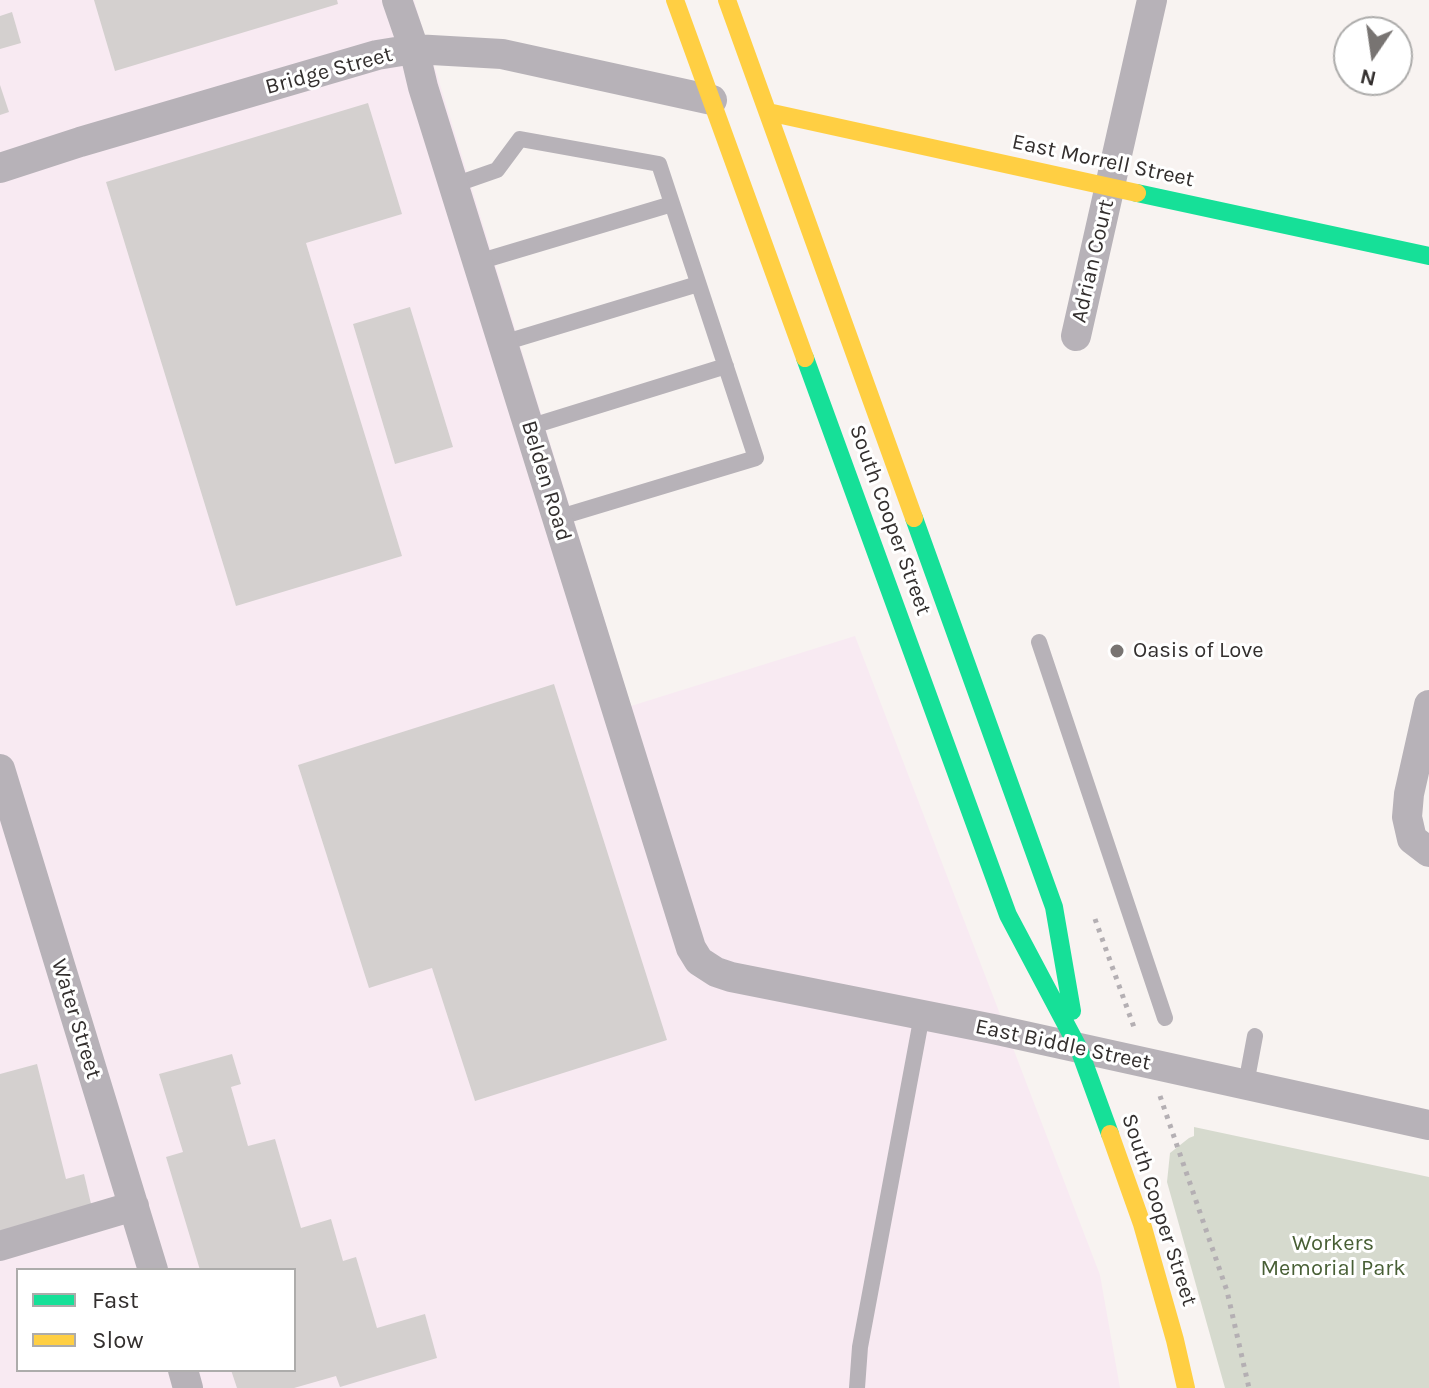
<!DOCTYPE html>
<html>
<head>
<meta charset="utf-8">
<style>
	body { margin:0 }
	#map { position:relative; width:1429px; height:1388px; overflow:hidden; background:#f8f3f1; font-family:Karla,sans-serif }
	canvas { display:block }
	.legend { position:absolute; left:16px; top:1268px; width:280px; height:104px; box-sizing:border-box; background:#fff; border:2px solid #adacab; margin:0; padding:10px 14px; list-style:none; font-size:24px; color:#332f2e }
	.legend li { display:flex; align-items:center; gap:16px; height:40px }
	.legend b { width:40px; border:2px solid #adacab }
	.north { position:absolute; left:1333px; top:16px; width:80px; height:80px; box-sizing:border-box; background:#fff; border:2px solid #adacab; border-radius:50%; rotate:193deg; font-size:22px; font-weight:700; line-height:32px; text-align:center; color:#332f2e }
	.north::after { content:''; display:block; margin:auto; width:28px; height:36px; background:#787472; clip-path:polygon(50% 0,100% 100%,50% 72%,0 100%) }
</style>
</head>
<body>
<div id="map">
<canvas width="1429" height="1388"></canvas>
<ul class="legend">
<li><b style="height:10px;background:#16e098"></b>Fast</li>
<li><b style="height:10px;background:#ffcf43"></b>Slow</li>
</ul>
<div class="north">N</div>
</div>
<script>
const g = document.querySelector('canvas').getContext('2d');
g.lineJoin = 'round';
function fillPath(path, color) { g.fillStyle = color; g.fill(path, 'evenodd'); }
const shape = rows => new Path2D(rows.map(r => 'M' + r).join(''));
function stroke(path, color, width, dash) { g.strokeStyle = color; g.lineWidth = width; g.lineCap = dash ? 'butt' : 'round'; g.setLineDash(dash || []); g.stroke(path); }
function drawText(font, color, halo, rows, align = 'center') {
  g.font = font + ' Karla,sans-serif'; g.lineWidth = 6; g.setLineDash([]); g.textBaseline = 'middle'; g.strokeStyle = halo; g.fillStyle = color; for (const [text, x, y, turn = 0] of rows) {
    g.save(); g.translate(x, y); g.rotate((+turn || 0) * Math.PI / 180); g.textAlign = isNaN(turn) ? turn : align; if (halo) g.strokeText(text, 0, 0); g.fillText(text, 0, 0); g.restore();
  }
}
fillPath(shape([
	[0,0,414,0,631,706,855,636,1100,1275,1120,1388,0,1388],
	[18,1270,294,1270,294,1370,18,1370]
]), '#f8eaf2');
fillPath(shape([
	[1194,1127,1429,1177,1429,1388,1225,1388,1167,1182,1170,1153,1189,1138,1194,1136]
]), '#d6dace');
fillPath(shape([
	[94,0,337,0,338,4,115,71],
	[12,12,21,43,0,49,0,16],
	[0,85,9,112,0,115],
	[368,103,402,214,306,243,402,556,236,606,106,182],
	[410,307,453,447,395,464,353,324],
	[554,684,667,1040,475,1101,432,968,369,988,298,765],
	[232,1054,241,1084,231,1087,248,1146,275,1139,301,1228,331,1219,343,1261,356,1257,377,1328,425,1314,437,1358,340,1387,336,1376,294,1388,237,1388,231,1370,294,1370,294,1270,200,1270,166,1157,183,1152,159,1074],
	[37,1064,66,1179,84,1174,92,1208,0,1231,0,1074]
]), '#d4d0cf');
stroke(shape([
	[1095,919,1135,1030],
	[1160,1096,1227,1291,1249,1388]
]), '#b4afb3', 5, [4, 6]);
stroke(shape([
	[454,185,497,170,520,139,659,164,756,458,557,518],
	[478,262,672,204],
	[503,343,698,284],
	[529,427,726,366],
	[1039,642,1165,1018],
	[1246,1084,1255,1036],
	[857,1388,860,1347,922,1015]
]), '#b7b2b8', 16);
stroke(shape([
	[397,0,414,49,423,87,691,948,699,961,716,972,731,977,993,1029,1429,1125],
	[0,168,80,142,377,55,414,49,502,54,712,100],
	[1076,336,1152,0],
	[1429,705,1409,794,1407,817,1412,839,1429,852],
	[0,769,153,1270],
	[0,1246,134,1206],
	[183,1370,188,1388]
]), '#b7b2b8', 30);
stroke(shape([
	[1137,193,1429,256],
	[805,358,1008,915,1079,1049,1110,1134],
	[914,518,1054,907,1072,1011]
]), '#16e098', 18);
stroke(shape([
	[675,0,805,358],
	[727,0,914,518],
	[768,112,1137,193],
	[1110,1134,1142,1224,1175,1340,1186,1388]
]), '#ffcf43', 18);
for (const [x, y, r, color] of [
	[1117,651,8,"#787472"]
]) { const dot = new Path2D(); dot.arc(x, y, r, 0, 2 * Math.PI); g.fillStyle = color; g.fill(dot); stroke(dot, '#fff', 3); }
drawText('22px', '#332f2e', '#fff', [
	["Bridge Street",329,71,-15],
	["East Morrell Street",1103,161,12],
	["Adrian Court",1093,261,-77],
	["Belden Road",546,481,73],
	["South Cooper Street",890,520,70],
	["Water Street",76,1019,73],
	["East Biddle Street",1063,1045,12],
	["South Cooper Street",1159,1210,72]
]);
drawText('22px', '#332f2e', '#fff', [
	["Oasis of Love",1133,651]
], 'left');
drawText('22px', '#485f35', '#fff', [
	["Workers",1333,1244],
	["Memorial Park",1333,1269]
]);
</script>
</body>
</html>
